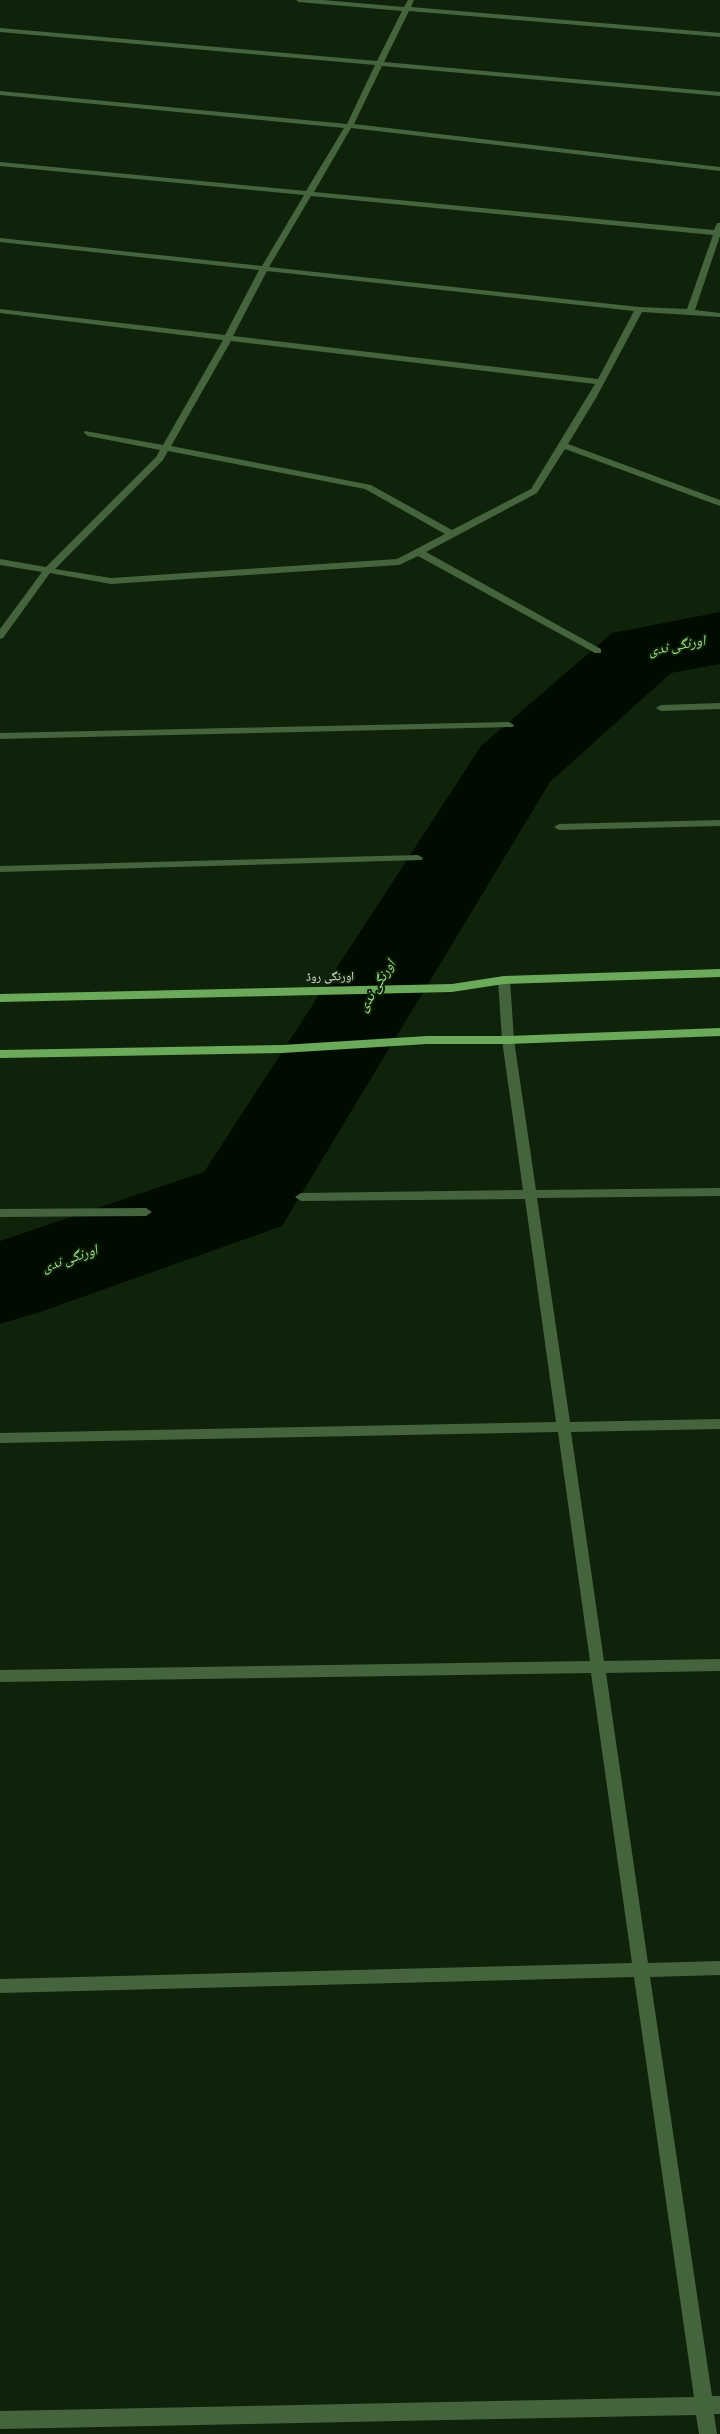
<!DOCTYPE html>
<html>
<head>
<meta charset="utf-8">
<style>
	body { margin:0 }
	canvas { display:block; background:#0f220a }
</style>
</head>
<body>
<canvas width="720" height="2434"></canvas>
<script>
const g = document.querySelector('canvas').getContext('2d');
g.lineJoin = 'round';
const shape = rows => new Path2D(rows.map(r => 'M' + r).join(''));
function fillPath(path, color) { g.fillStyle = color; g.fill(path, 'evenodd'); }
function drawText(font, color, halo, rows, align = 'center') {
  g.font = font + ' "Fira Sans Condensed","Noto Naskh Arabic",sans-serif'; g.lineWidth = 4; g.setLineDash([]); g.textBaseline = 'middle'; g.strokeStyle = halo; g.fillStyle = color; for (const [text, x, y, turn = 0] of rows) {
    g.save(); g.translate(x, y); g.rotate((+turn || 0) * Math.PI / 180); g.textAlign = isNaN(turn) ? turn : align; if (halo) g.strokeText(text, 0, 0); g.fillText(text, 0, 0); g.restore();
  }
}
fillPath(shape([
	[720,612,720,664,671,673,550,782,282,1226,40,1312,0,1324,0,1241,204,1172,481,746,612,633,720,612]
]), '#000c00');
fillPath(shape([
	[296,0,323,0,404,7,408,0,414,0,411,7,720,33,720,37,409,11,384,62,720,92,720,96,382,66,354,124,720,167,720,171,351,128,314,192,714,230,717,223,720,223,720,236,695,310,720,313,720,317,642,312,596,398,568,444,720,500,720,506,565,449,537,493,426,552,601,649,601,653,595,653,418,556,399,565,111,584,50,573,3,638,0,639,0,629,42,572,0,565,0,559,46,567,156,457,160,450,88,436,84,433,85,431,163,445,223,340,0,313,0,309,225,335,259,270,0,242,0,238,262,266,304,195,0,166,0,162,306,191,344,128,0,95,0,91,347,124,375,65,0,32,0,28,377,61,402,11,299,2,296,0],
	[311,196,713,235,687,309,639,307,269,267,311,196],
	[267,271,634,311,598,379,233,336,267,271],
	[231,341,595,384,531,489,452,530,371,485,171,446,231,341],
	[168,451,365,489,445,534,397,559,111,578,55,569,163,460,168,451],
	[720,703,720,709,661,711,656,708,661,705,720,703],
	[509,722,514,725,513,727,0,739,0,733,509,722],
	[720,820,720,826,559,830,554,827,559,824,720,820],
	[418,855,423,858,422,860,0,872,0,866,418,855],
	[504,976,510,980,514,1040,536,1190,720,1188,720,1196,537,1198,570,1422,720,1419,720,1429,571,1432,604,1661,720,1659,720,1671,606,1673,648,1963,720,1961,720,1975,650,1977,712,2396,720,2396,720,2414,714,2414,717,2434,699,2434,696,2415,0,2429,0,2411,694,2397,634,1977,0,1993,0,1979,632,1963,591,1673,0,1682,0,1670,590,1661,558,1432,0,1443,0,1433,556,1422,525,1199,301,1201,295,1197,301,1193,523,1190,502,1040,498,980,504,976],
	[146,1208,152,1212,146,1216,0,1217,0,1209,146,1208]
]), '#45633d');
fillPath(shape([
	[720,969,720,977,504,984,452,992,0,1002,0,994,452,984,504,976,720,969],
	[720,1028,720,1036,508,1044,427,1044,282,1053,0,1058,0,1050,282,1045,427,1036,508,1036,720,1028]
]), '#6baa5a');
drawText('12px', '#dae7d7', '#0f220a', [
	["اورنگی روڈ",330,977,-1]
]);
drawText('italic 14px', '#a1df91', '#0f220a', [
	["اورنگی ندی",677,646,-11],
	["اورنگی ندی",377,986,-58],
	["اورنگی ندی",70,1259,-19]
]);
</script>
</body>
</html>
